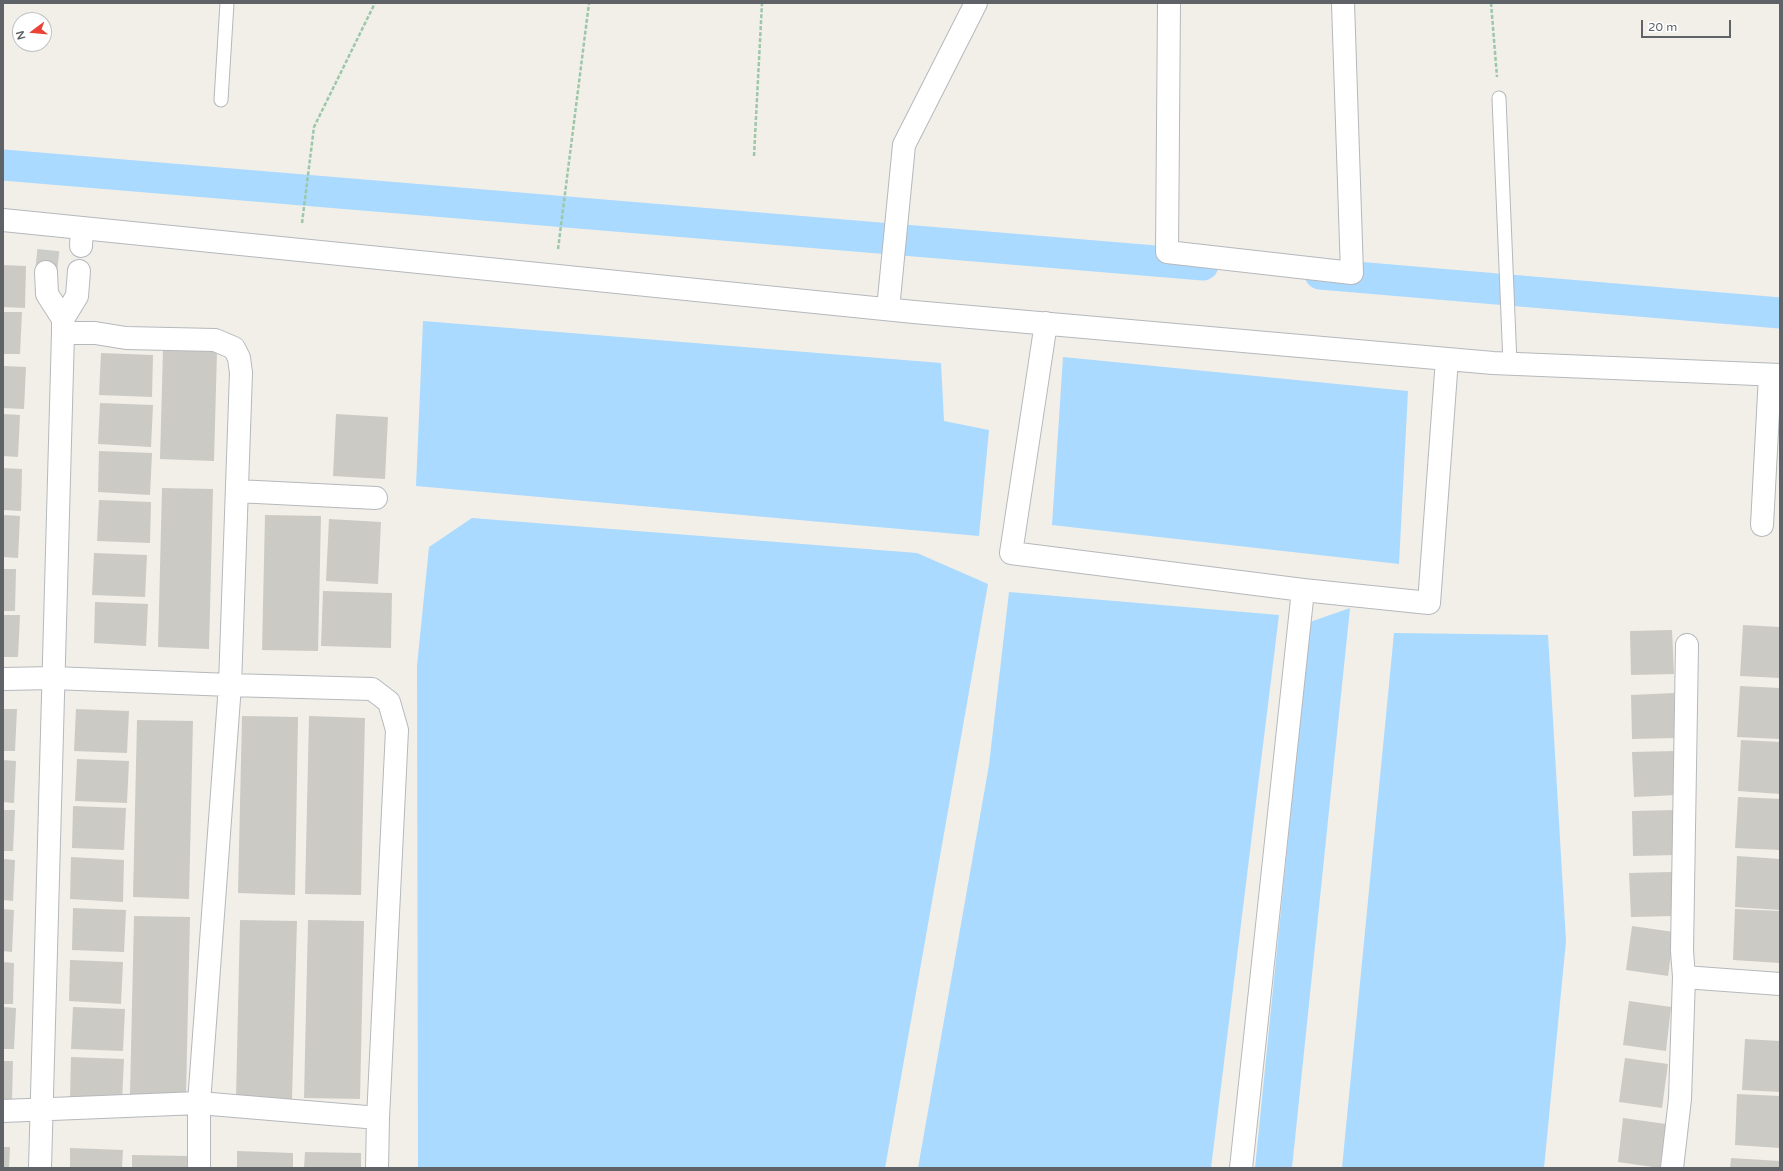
<!DOCTYPE html>
<html>
<head>
<meta charset="utf-8">
<style>
	body { margin:0 }
	#map { position:relative; width:1783px; height:1171px; overflow:hidden; background:#f1efe8; font-family:"Varela Round",sans-serif }
	canvas { display:block }
	.frame { position:absolute; inset:0; border:4px solid #5f6368; pointer-events:none }
	.north { position:absolute; left:12px; top:12px; width:40px; height:40px; box-sizing:border-box; background:#fff; border:1px solid #bfc1c3; border-radius:50%; rotate:254deg; font-size:11px; font-weight:700; line-height:16px; text-align:center; color:#5f6368 }
	.north::after { content:''; display:block; margin:auto; width:14px; height:18px; background:#ea4335; clip-path:polygon(50% 0,100% 100%,50% 72%,0 100%) }
	.scale { position:absolute; left:1641px; top:20px; width:90px; height:18px; box-sizing:border-box; border:2px solid #5f6368; border-top:0; padding-left:5px; font-size:12px; line-height:14px; white-space:nowrap; color:#5f6368; -webkit-text-stroke:3px #fff; paint-order:stroke }
</style>
</head>
<body>
<div id="map">
<canvas width="1783" height="1171"></canvas>
<div class="frame"></div>
<div class="north">N</div>
<div class="scale">20 m</div>
</div>
<script>
const g = document.querySelector('canvas').getContext('2d');
g.lineJoin = 'round';
function fillPath(path, color) { g.fillStyle = color; g.fill(path, 'evenodd'); }
const shape = rows => new Path2D(rows.map(r => 'M' + r).join(''));
function stroke(path, color, width, dash) { g.strokeStyle = color; g.lineWidth = width; g.lineCap = dash ? 'butt' : 'round'; g.setLineDash(dash || []); g.stroke(path); }
fillPath(shape([
	[423,321,941,363,944,421,989,430,979,536,416,486],
	[1063,357,1408,391,1399,564,1052,525],
	[472,518,917,553,988,584,885,1168,418,1168,417,666,429,547],
	[1009,592,1279,615,1211,1168,918,1168,989,765],
	[1350,608,1292,1168,1255,1168,1310,622],
	[1394,633,1548,635,1566,941,1544,1168,1342,1168]
]), '#aadaff');
stroke(shape([
	[3,165,1203,265],
	[1320,274,1780,313]
]), '#aadaff', 31);
fillPath(shape([
	[3,265,26,266,25,308,3,307],
	[3,312,22,312,20,354,3,354],
	[163,349,217,351,214,461,160,459],
	[101,353,153,355,152,397,99,395],
	[3,366,26,367,24,409,3,408],
	[100,403,153,405,151,447,98,444],
	[3,414,20,415,18,457,3,456],
	[336,414,388,417,385,479,333,476],
	[99,451,152,453,150,495,98,492],
	[3,468,22,469,21,511,3,510],
	[162,488,213,489,209,649,158,647],
	[99,500,151,502,150,543,97,541],
	[3,515,20,516,18,558,3,557],
	[265,515,321,516,318,651,262,650],
	[329,519,381,522,378,584,326,581],
	[94,553,147,555,145,597,92,595],
	[3,569,16,569,15,611,3,611],
	[323,591,392,593,391,648,321,646],
	[95,602,148,604,146,646,94,643],
	[3,615,20,615,18,657,3,657],
	[1743,625,1780,627,1780,678,1740,676],
	[1672,630,1674,674,1631,675,1630,631],
	[1740,686,1780,688,1780,739,1737,737],
	[1674,693,1675,738,1632,739,1631,695],
	[3,709,17,709,15,751,3,751],
	[76,709,129,711,127,753,74,751],
	[242,716,298,717,295,895,238,893],
	[309,716,365,718,361,895,305,894],
	[137,720,193,721,189,899,133,897],
	[1741,740,1780,742,1780,794,1738,791],
	[1675,751,1677,795,1634,797,1632,752],
	[77,759,129,761,127,803,75,801],
	[3,760,16,761,14,803,3,802],
	[1738,797,1780,799,1780,850,1735,848],
	[73,806,126,808,124,850,72,848],
	[3,810,15,810,13,851,3,851],
	[1675,810,1676,855,1633,856,1632,811],
	[1737,856,1780,859,1780,910,1735,907],
	[71,857,124,860,123,902,70,899],
	[3,859,15,860,13,901,3,900],
	[1672,872,1674,916,1631,917,1629,873],
	[73,908,126,910,124,952,72,950],
	[3,909,14,910,12,952,3,951],
	[1735,909,1780,911,1780,963,1733,960],
	[134,916,190,917,186,1095,130,1094],
	[240,920,297,921,292,1099,236,1098],
	[308,920,364,921,360,1099,304,1098],
	[1632,926,1674,932,1668,976,1626,970],
	[70,960,123,962,121,1004,69,1001],
	[3,962,14,963,13,1004,3,1004],
	[1629,1001,1671,1007,1666,1051,1623,1045],
	[3,1007,16,1008,14,1049,3,1049],
	[73,1007,125,1009,123,1051,71,1049],
	[1745,1039,1780,1041,1780,1092,1742,1090],
	[71,1057,124,1059,122,1101,70,1099],
	[1625,1058,1668,1064,1662,1108,1619,1102],
	[3,1061,13,1061,12,1103,3,1103],
	[1737,1094,1780,1096,1780,1148,1735,1145],
	[1623,1118,1666,1124,1660,1168,1618,1162],
	[3,1147,10,1147,9,1168,3,1168],
	[70,1148,123,1150,122,1168,70,1168],
	[237,1151,293,1153,293,1168,237,1168],
	[305,1152,361,1153,361,1168,304,1168],
	[132,1155,188,1156,188,1168,132,1168],
	[1731,1158,1780,1161,1780,1168,1730,1168]
]), '#cccac5');
stroke(shape([
	[46,272,49,244]
]), '#ccccc8', 22, [22, 11]);
const service = shape([
	[1499,98,1510,364],
	[221,100,227,3]
]);
const minor = shape([
	[1169,3,1167,252,1352,273,1343,3],
	[3,220,914,312,1493,363,1780,375],
	[81,246,82,228],
	[888,309,904,145,976,3],
	[63,319,77,296,79,271],
	[1046,323,1011,553,1303,590],
	[63,333,95,333,126,338,215,340,234,348,239,358,241,373,230,685,199,1103,199,1168],
	[237,491,376,498],
	[1762,525,1770,375],
	[3,679,53,678,230,685,372,689,389,702,397,730,378,1118,377,1168],
	[1684,977,1780,984],
	[3,1111,199,1103,378,1118],
	[40,1168,63,333,63,319,47,294,46,272],
	[1241,1168,1303,590,1429,603,1447,359],
	[1672,1168,1680,1099,1684,977,1682,951,1687,645]
]);
stroke(service, '#b5b8bc', 15);
stroke(minor, '#b5b8bc', 24);
stroke(shape([
	[1491,3,1497,77],
	[754,156,762,3],
	[302,223,314,127,375,3],
	[558,249,589,3]
]), '#9cc7a9', 2.5, [4, 2]);
stroke(service, '#fff', 13);
stroke(minor, '#fff', 22);
</script>
</body>
</html>
